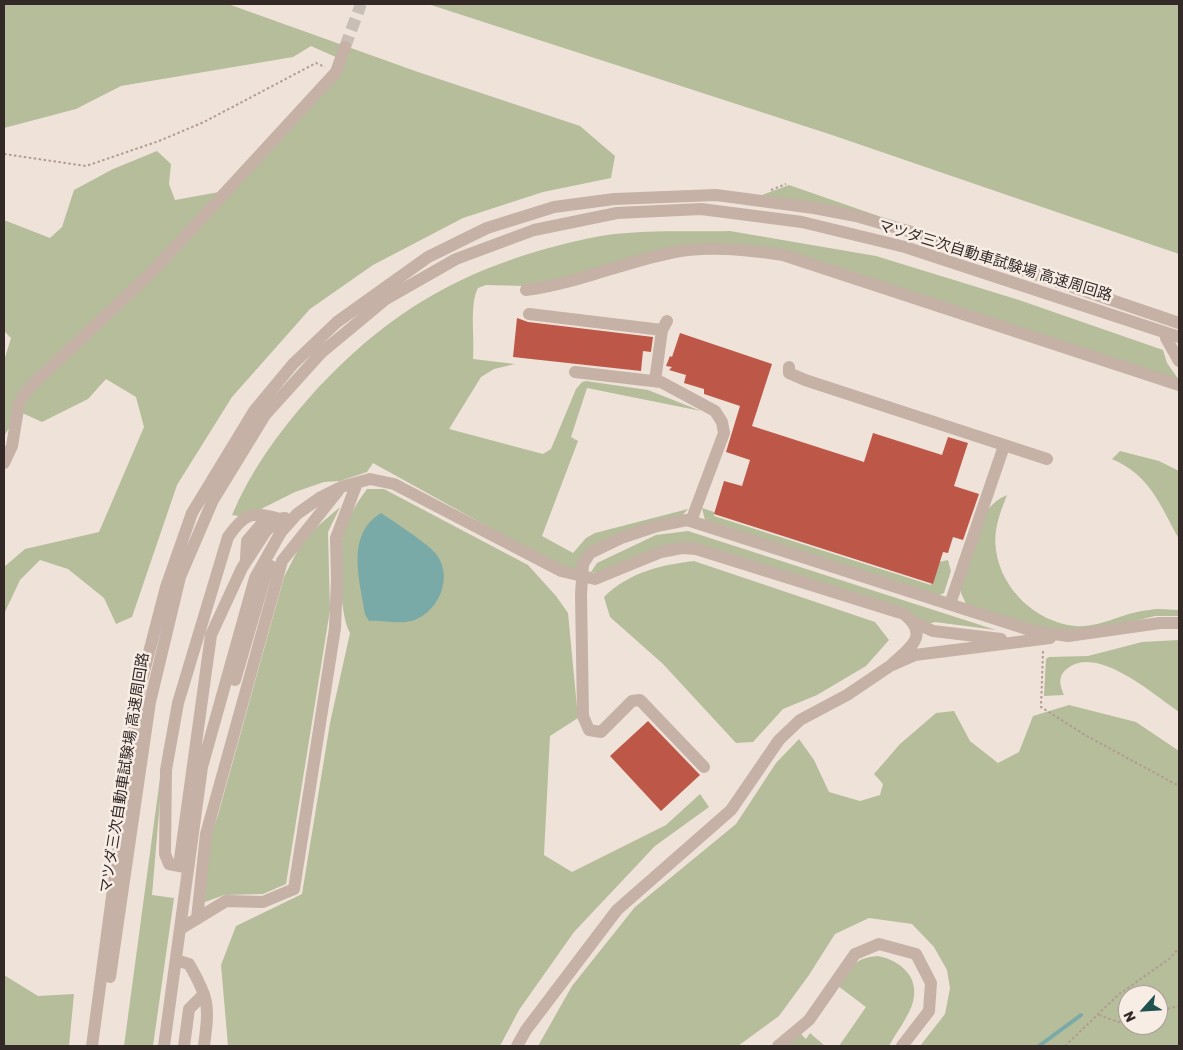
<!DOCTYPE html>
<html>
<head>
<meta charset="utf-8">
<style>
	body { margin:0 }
	#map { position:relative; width:1183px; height:1050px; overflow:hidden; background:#efe3d9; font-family:Rubik,sans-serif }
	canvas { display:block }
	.frame { position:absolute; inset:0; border:5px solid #332927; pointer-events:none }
	.north { position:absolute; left:1118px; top:985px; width:50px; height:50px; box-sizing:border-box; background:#f7ede5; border:1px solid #a99f99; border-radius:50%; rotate:244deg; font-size:14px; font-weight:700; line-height:20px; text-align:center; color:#332927 }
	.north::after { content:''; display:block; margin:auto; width:18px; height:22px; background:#1f514f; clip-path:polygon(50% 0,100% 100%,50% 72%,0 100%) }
</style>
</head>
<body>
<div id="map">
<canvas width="1183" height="1050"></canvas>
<div class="frame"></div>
<div class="north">N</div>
</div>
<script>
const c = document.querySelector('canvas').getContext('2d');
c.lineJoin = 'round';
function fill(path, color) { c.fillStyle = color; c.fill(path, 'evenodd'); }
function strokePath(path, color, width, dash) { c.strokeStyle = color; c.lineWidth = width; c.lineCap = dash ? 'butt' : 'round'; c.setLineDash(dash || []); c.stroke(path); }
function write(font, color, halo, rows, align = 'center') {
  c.font = font + ' Rubik,"Noto Sans JP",sans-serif'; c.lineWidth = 5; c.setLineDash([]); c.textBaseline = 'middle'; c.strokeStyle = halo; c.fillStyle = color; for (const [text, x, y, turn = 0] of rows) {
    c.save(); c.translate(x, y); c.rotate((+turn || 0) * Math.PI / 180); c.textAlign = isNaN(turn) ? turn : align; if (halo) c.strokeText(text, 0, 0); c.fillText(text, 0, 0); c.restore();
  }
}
fill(new Path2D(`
	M4 4H228L418 72 580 126 615 156 611 178 543 192 463 218 373 265 310 309 232 397 177 485 132 617 116 624 104 598 68 569 40 560 20 580 4 614V567L25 549 99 532 144 427 136 397 106 379 88 399 42 422 20 412 4 436V361L11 338 4 331V220L50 238 62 227 74 190 113 169 157 151 171 164 169 184 175 200 219 192 337 79 338 58 311 46 293 57 121 86 76 109 4 128Z
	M428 4H1179V254L832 135Z
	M789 185 910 227 759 196Z
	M730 231 876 256 1019 300 1163 350 1167 363 1179 380 738 245 526 286 486 285 478 288C469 305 475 338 473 359L515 364 494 369 481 377 449 429 543 454 551 449 576 389 582 382 586 381 648 390 701 411 587 388 571 437 578 441 542 536 573 553 586 538 595 533 688 509 681 517 597 543 577 569 559 566 373 463 367 472 340 481 324 482 295 492 245 517 232 515C250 472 278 433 309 398 391 307 470 264 590 238 631 229 687 232 730 231Z
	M1120 451 1159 461 1179 471V539C1160 505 1150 475 1112 459Z
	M367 489H384L528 565 556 596 568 613 578 718 550 736 544 855 572 872 666 825 700 794 709 807 655 846 574 932 519 1010 500 1046H228L221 965 236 926 302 894 330 723 350 633C339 613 339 557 343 533 347 518 358 501 367 489Z
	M1007 495C1000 513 993 530 996 550 1001 589 1036 622 1075 626 1101 628 1124 612 1149 610 1159 608 1169 610 1179 610V616H1155L1106 628 1074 631 1033 627 967 606 961 593V583C971 552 975 508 1007 495Z
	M340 507 328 532 330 610 286 884 263 894 224 895 205 902 206 849 218 815 284 577 304 538Z
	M702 508 714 512V516L931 585 939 562 948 560 951 571 944 593 937 596 705 520Z
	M688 531 996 630 935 622 925 625 696 545 600 573 591 572 597 563 656 535Z
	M694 561 875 622 889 640 866 666 817 695 783 709 753 742 736 743 663 664 610 617 604 597C629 572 661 565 694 561Z
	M1179 640V712C1154 695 1098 645 1068 668 1057 676 1060 685 1064 695L1044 696 1046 659 1049 657 1088 656 1142 642Z
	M1069 705 1136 722 1179 751V1046H920L945 1014 950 988 947 970 934 947 912 924 869 918 835 934 809 975 779 1016 738 1046H538L572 986 635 907 736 824 776 763 799 739 814 760 829 792 860 801 880 795 883 784 874 774 900 744 936 713 954 711 970 741 998 763 1019 752 1033 716ZM1128 995H1158V1025H1128Z
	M165 741 152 895 174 898 153 1046H124Z
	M878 956C899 960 920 976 913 1002 909 1016 896 1033 889 1046H839L866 1007 838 986C851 967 854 958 878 956Z
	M4 975 38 996 74 994 69 1046H4Z
	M799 1032 806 1039 810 1033 825 1046H782Z`), '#b5bd9b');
fill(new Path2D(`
	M381 513C393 521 430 545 437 555 453 578 439 610 415 620 400 625 384 620 369 621L365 614C360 580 345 535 381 513Z`), '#7aaaa7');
strokePath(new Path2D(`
	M1039 1046 1081 1015`), '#7aaaa7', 4);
fill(new Path2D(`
	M517 318 528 322 653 337 651 352 643 351 641 371 513 357Z
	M680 333 772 364 752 426 864 462 873 433 942 455 948 437 968 443 954 486 979 494 963 540 953 537 948 553 943 552 933 584 714 514 724 481 742 486 750 460 726 452 740 406 704 394V389L684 383 686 375 669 370 672 367 666 366 670 356 672 357Z
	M648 721 700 775 661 811 610 756Z`), '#bd5849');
strokePath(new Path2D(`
	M345 47 361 4`), '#c9beb5', 12, [12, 6]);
strokePath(new Path2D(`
	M4 154 86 166 159 141 204 122 316 63 325 67
	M771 190 786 184
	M1043 651 1041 707 1085 735 1179 786
	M1158 1011 1179 1006
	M1099 1015 1118 1022 1128 1021
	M1065 1046 1118 995 1169 959 1179 948`), '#b29b91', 2, [2.5, 2.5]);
strokePath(new Path2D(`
	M526 290C575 284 621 263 670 253 707 245 747 250 783 255L1179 385
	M529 314 662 330
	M1166 338 1179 361
	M789 367V373L805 380 1047 459
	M575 372 661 382 715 411 722 422 724 433 691 521
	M655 381 662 330 667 321
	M4 463 12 446 19 403 29 388 152 272 336 72 345 47
	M246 559 247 541 265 520H272
	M950 604 1004 446
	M913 622 933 631 1001 639
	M235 680 265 577 271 566
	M704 767 640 700 632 701 601 732 589 730 583 716 581 594 583 564 590 553 621 538 657 526 687 520 1033 631 1068 636 1160 623H1179
	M179 866 169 864 165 854 166 770 178 703 228 537C244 514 252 510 279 519
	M185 867 179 866 211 635 242 568 266 531 279 519 285 518
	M197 919 206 834 282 561 338 491
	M180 929 226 901 263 902 294 889 335 628 337 580 336 538 357 483
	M176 960 189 964C210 1000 209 1007 204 1046
	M110 977 150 702 180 577 213 500 265 415 321 353 386 299 456 259 534 230 617 213 701 209 802 222 905 247 1179 337
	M92 1046 140 687 166 587 192 513 254 411 293 364 337 322 428 257 487 228 554 207 614 199 716 195 814 208 856 216 908 231 1179 323
	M164 1046 202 767 255 578 281 532 297 514 321 497 341 487 370 479 394 484 561 571 595 579 661 552 682 548 696 549 904 614C931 636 909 648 890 666
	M184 1046 189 1009 204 994
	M517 1046 526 1030 617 910 731 810 779 740 800 720 847 695 890 666 915 655 1050 638
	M778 1046 809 1020 855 954 879 944 916 954 931 983 929 1011 902 1046`), '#c6b1a6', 12);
write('15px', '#332927', '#f7ede5', [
	["マツダ三次自動車試験場 高速周回路",995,261,17],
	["マツダ三次自動車試験場 高速周回路",125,773,-81]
]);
</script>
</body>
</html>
